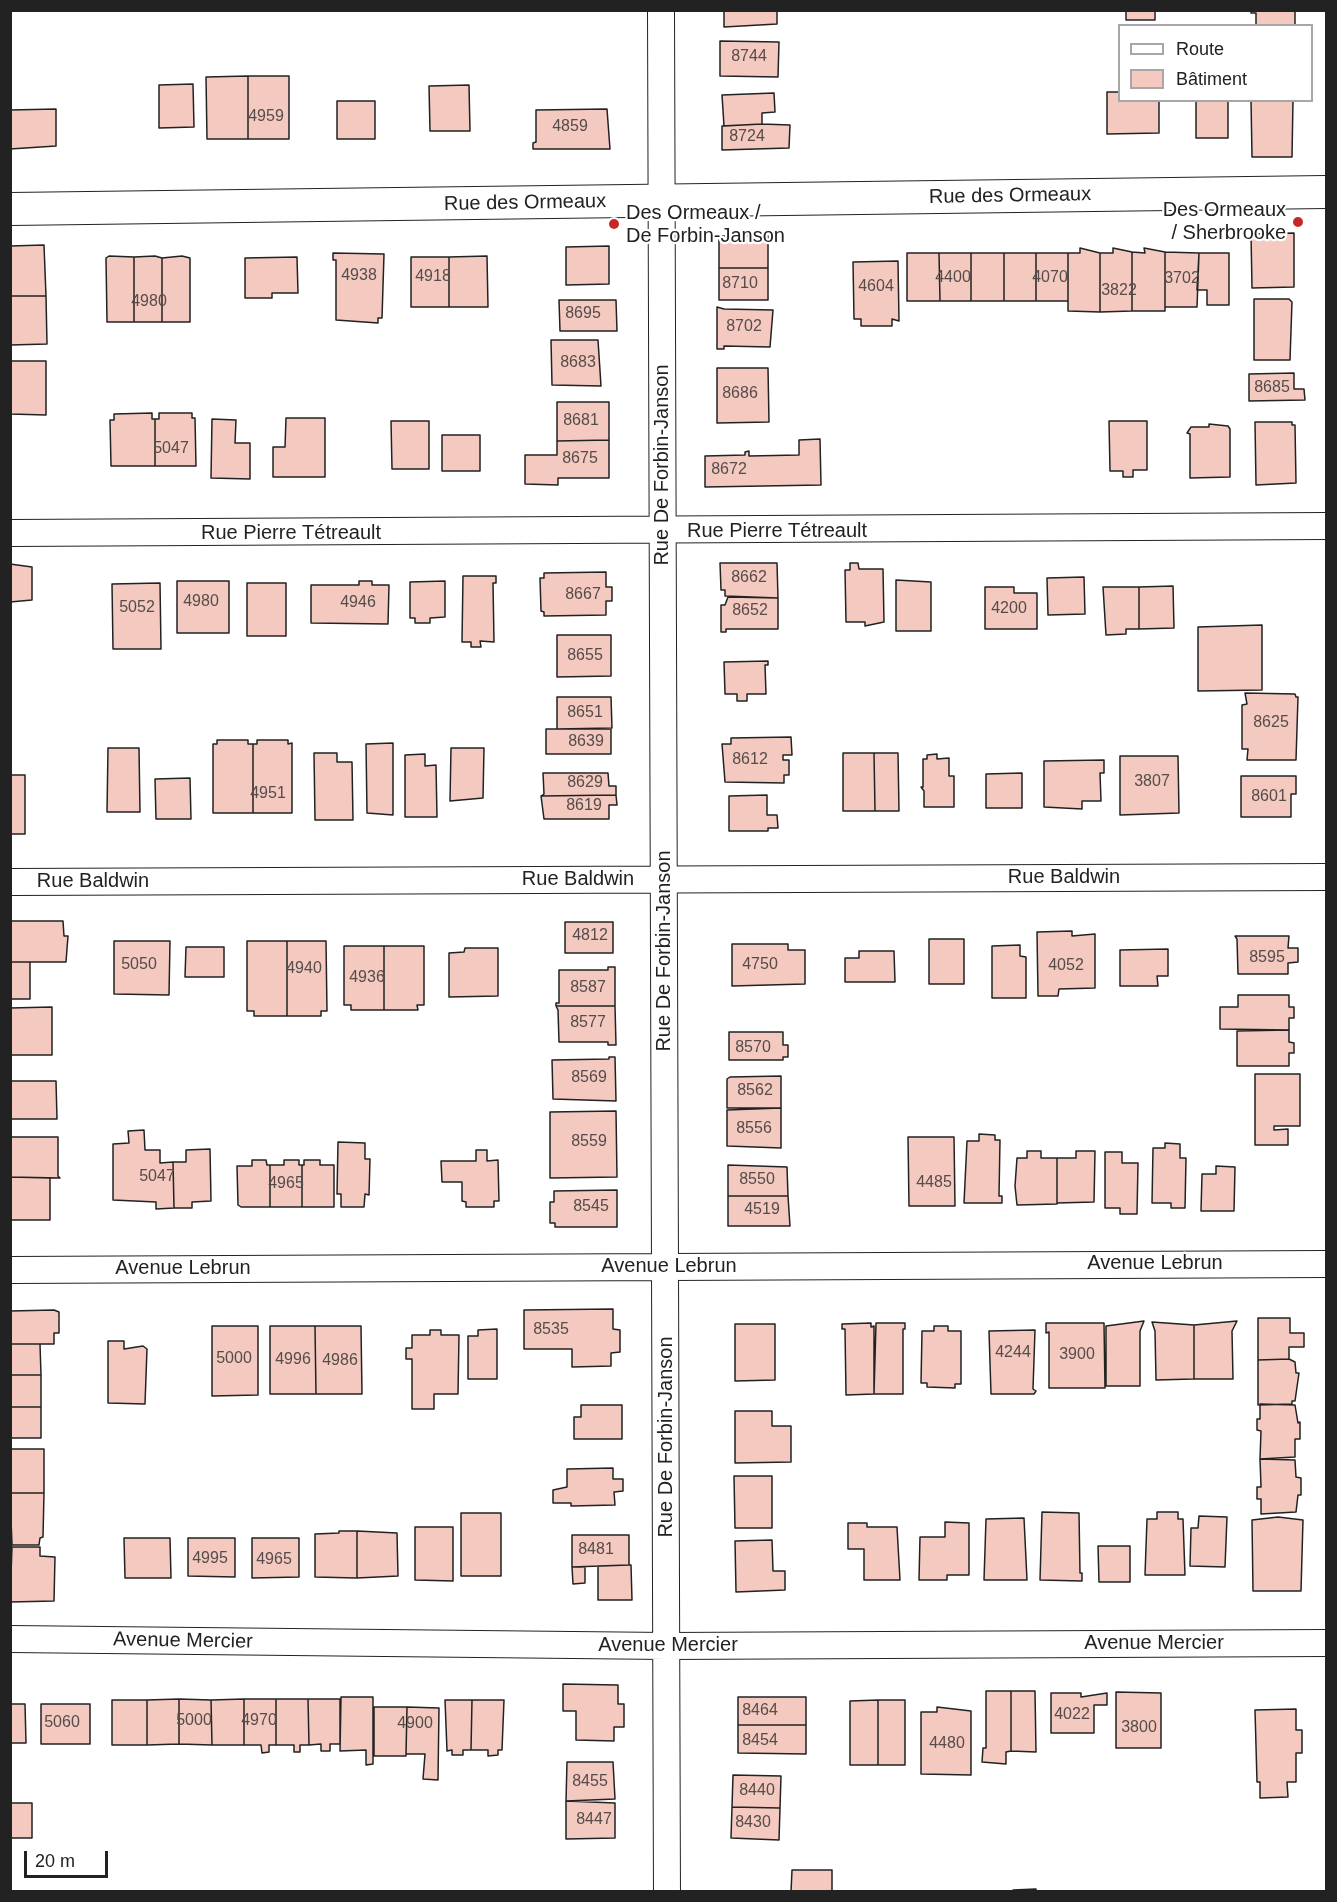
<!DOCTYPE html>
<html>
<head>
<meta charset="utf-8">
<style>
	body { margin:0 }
	#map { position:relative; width:1337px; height:1902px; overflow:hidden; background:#fff; font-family:Arial,sans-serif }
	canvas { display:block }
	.frame { position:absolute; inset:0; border:12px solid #222; pointer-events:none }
	.legend { position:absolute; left:1118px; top:24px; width:195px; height:78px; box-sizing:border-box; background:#fff; border:2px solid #a7a7a7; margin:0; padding:8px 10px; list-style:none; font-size:18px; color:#222 }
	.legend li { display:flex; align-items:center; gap:12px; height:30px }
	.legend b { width:30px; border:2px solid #a7a7a7 }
	.scale { position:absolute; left:24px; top:1851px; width:84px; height:27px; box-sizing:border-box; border:3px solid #222; border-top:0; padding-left:8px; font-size:18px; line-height:21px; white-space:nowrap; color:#222; -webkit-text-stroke:4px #fff; paint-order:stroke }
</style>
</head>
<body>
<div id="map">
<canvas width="1337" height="1902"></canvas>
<div class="frame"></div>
<ul class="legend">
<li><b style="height:8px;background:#fff"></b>Route</li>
<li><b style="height:16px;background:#f3c9c0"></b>Bâtiment</li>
</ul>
<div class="scale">20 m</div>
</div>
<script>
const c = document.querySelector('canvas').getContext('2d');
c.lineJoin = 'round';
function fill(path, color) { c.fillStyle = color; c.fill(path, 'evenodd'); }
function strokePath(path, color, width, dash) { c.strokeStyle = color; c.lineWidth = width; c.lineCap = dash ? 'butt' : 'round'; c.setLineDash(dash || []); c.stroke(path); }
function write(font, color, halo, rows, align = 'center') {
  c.font = font + ' Arial,sans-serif'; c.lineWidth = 4.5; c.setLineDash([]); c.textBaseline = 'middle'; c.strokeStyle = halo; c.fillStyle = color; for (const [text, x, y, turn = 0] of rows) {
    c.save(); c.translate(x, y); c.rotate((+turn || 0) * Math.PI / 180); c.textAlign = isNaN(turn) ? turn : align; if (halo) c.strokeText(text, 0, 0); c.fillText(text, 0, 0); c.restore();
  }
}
const building = new Path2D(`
	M724 10H777V24L724 27Z
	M1126 10H1155V20H1126Z
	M1251 10H1295V26H1256V13H1251Z
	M720 41 779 42 778 77 720 76Z
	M248 76H289V139H248Z
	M248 76V139H207L206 77Z
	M193 84 194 127 159 128V85Z
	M469 85 470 131H430L429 86Z
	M1107 92H1120V100H1159V133L1107 134Z
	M774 93 775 112 762 113V124L724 126 722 95Z
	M1196 100H1228V138H1196Z
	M1251 100H1293L1292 157H1252Z
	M337 101H375V139H337Z
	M56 109V146L10 149V110Z
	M607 109 610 149H533V143L536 142V110Z
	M762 124 790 125 789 148 722 150V126Z
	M1294 233V287L1252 288 1251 234Z
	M719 236H768V268H719Z
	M44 245 46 296H10V246Z
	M609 246V284L566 285V247Z
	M1080 248 1100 253V312L1068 311V253H1080Z
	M1113 248 1132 252V311L1100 312V253H1113Z
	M1144 248 1165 252V311H1132V252L1145 253Z
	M1165 252 1199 253 1197 307H1165Z
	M333 253 384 254 382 318H378V323L336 320V260H333Z
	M907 253H939L940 301H907Z
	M939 253H971V301H940Z
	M971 253H1004V301H971Z
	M1004 253H1036V301H1004Z
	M1036 253H1068V301H1036Z
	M1199 253H1229V305H1207V290H1197Z
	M109 256 134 257V322H107L106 258Z
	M155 256 162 258V322H134V257Z
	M182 256 190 258V322H162V258Z
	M487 256 488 307H449V257Z
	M297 257 298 293H272V298H245V258Z
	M411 257H449V307H411Z
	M898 261 899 321 892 319V326H861V319H854L853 262Z
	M719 268H768V300H719Z
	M10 296H46L47 344 10 345Z
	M1254 299H1289L1292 302 1290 360H1254Z
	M559 300H616L617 331H560Z
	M717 307 724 309 773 310 770 347 724 346V349H717Z
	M551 340H598L601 386 552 385Z
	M10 361H46V415L10 414Z
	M717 368H768L769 422 717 423Z
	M1294 373V389H1304L1305 400 1249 401V374Z
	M557 402H609V440L557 441Z
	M152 413V419H155V466H111L110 420H114V414Z
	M159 413H192V418H195L196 466H155V419H159Z
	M286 418H325V477H273V447H285Z
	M212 419 236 420 235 443H250V479L211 478Z
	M391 421H429V469H392Z
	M1109 421H1147V470H1133V477H1123V471H1110Z
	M1255 422H1292V425H1295L1296 483 1256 485Z
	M1209 424 1228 426 1230 429V477L1190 478V434L1187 433 1191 427H1209Z
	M442 435H480V471H442Z
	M820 439 821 485 705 487V456L745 455V452L749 451V456L799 455V440Z
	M609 440V478H558V485L525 484V455H557V441Z
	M720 563H777L778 598 725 596V590H721Z
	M850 563H858L859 569H883L884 622 865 626V622H846L845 570H850Z
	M10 564 32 567V600L10 602Z
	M606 572V587H612V601H606V615L544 616V612L541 611 540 578H544V573Z
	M463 576H496V583H493L494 642 480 641 481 647H471V642H462Z
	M1084 577 1085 614 1048 615 1047 578Z
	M896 580 931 582V631H896Z
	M177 581H229V633H177Z
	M359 581H372V585H389L388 624 311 623V585H359Z
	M445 581V617L430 618V623H415V618H410V582Z
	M160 583 161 649H113L112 584Z
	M247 583H286V636H247Z
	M1173 586 1174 628 1139 629V587Z
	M985 587H1014V593H1037V629H985Z
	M1103 587H1139V629H1126V634L1106 635Z
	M728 597 778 598V629H726V632H721V605H725Z
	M1262 625V690L1198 691V627Z
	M557 635H611V676L557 677Z
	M768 661V665H765L766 694H747V701H737V694H725L724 662Z
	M1245 693 1295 694 1296 697H1298L1296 760H1247L1248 749H1242V705L1247 704Z
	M557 697H611L612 728 557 729Z
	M546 729H611V754H546Z
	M791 737 792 755H783V760H789V775H784V783L725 782 722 744H731V738Z
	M217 740H248V744H253V813H213V744H217Z
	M257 740H288V744L292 743V813H253V744H257Z
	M393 743V815L367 813 366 744Z
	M108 748H139L140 812H107Z
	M451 748H484L483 798 450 801Z
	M314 753H337V762H352L353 820H315Z
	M843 753H874L875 811H843Z
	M874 753H898L899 811H875Z
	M425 754V766L436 765 437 817H405V755Z
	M937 754V759L949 758V776H954V807H924V791L921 787H923V759H927V755Z
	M1120 756H1178L1179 813 1120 815Z
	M1104 760V773H1100L1101 801H1082V809L1044 807V761Z
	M543 773H608L609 786H616V795L541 796 544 794Z
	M1022 773V808H986V774Z
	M10 775H25V834H10Z
	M1241 776H1296V794H1291V817H1241Z
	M190 778 191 819H156L155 779Z
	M616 795 617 805H609V819H544L541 796Z
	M767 795V815H777L778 828H768V831H729V796Z
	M10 921H63L64 936H68L66 962H10Z
	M565 922H613V953H565Z
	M1072 931V936L1095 934V988L1059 989 1058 996H1038L1037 932Z
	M1235 936H1289L1288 948H1298V962L1288 963V974H1238L1237 939Z
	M929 939H964V984H929Z
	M114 941H170L169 995 114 994Z
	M247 941H287V1016H254V1011H247Z
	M287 941H326L327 1011H321V1016H287Z
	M732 944H788V950H805V984L732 986Z
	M1020 945V956L1026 957V998H992V946Z
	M344 946H384V1010H351V1005H344Z
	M384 946H424V1005H417L418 1010H384Z
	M186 947H224V977H185Z
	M465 948H498V996L449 997V953L464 952Z
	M1168 949V976H1157L1158 986H1120V950Z
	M859 951H894L895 982H845V958H859Z
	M10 962H30V999H10Z
	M608 967H615V1006H556V1003H559V970H608Z
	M1238 995H1289V1007H1294V1018H1289V1030L1220 1029V1007H1238Z
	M556 1006H615L616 1045H608V1042H559L558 1010Z
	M52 1007V1055H10V1008Z
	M1289 1030V1042L1294 1043V1053H1289V1066H1237V1031Z
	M729 1032H783V1045H788V1057H783V1060H729Z
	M609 1057H615L616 1101 553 1099 552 1060 609 1059Z
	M1255 1074H1300V1126H1274V1130L1288 1129V1145H1255Z
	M781 1076V1108H727V1079L730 1077Z
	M10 1081H56L57 1119H10Z
	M781 1108V1148L727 1146V1110Z
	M616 1111 617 1177 550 1178V1112Z
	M144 1130 145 1150H160V1163L173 1162 174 1208 156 1209V1202L113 1200V1144L129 1143 128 1131Z
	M979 1134 995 1135V1140H1000L999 1196H1002V1203H964L967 1141H979Z
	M10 1137H58V1176L60 1178 10 1177Z
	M908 1137H954L955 1206H909Z
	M338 1142 365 1143V1159H370L369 1195 365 1194 364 1207H341V1194H337Z
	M1165 1143 1180 1144V1158H1186L1185 1208H1171V1203H1152L1153 1148H1165Z
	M210 1149 211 1201 192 1202V1208H174L173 1162H186V1150Z
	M476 1150H487V1161L498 1160 499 1201H494V1207H466V1202L462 1201V1182H442L441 1161H476Z
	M1027 1151H1041V1158H1057V1204L1017 1205 1015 1186 1017 1158H1027Z
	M1076 1151H1095L1094 1202 1057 1203V1158H1076Z
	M1105 1152H1122V1163H1138L1137 1214H1120V1208H1105Z
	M252 1160H266L267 1165H270V1207H241L238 1205 237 1166H252Z
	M284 1160H299V1165H302V1207H270V1165H284Z
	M304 1160H320V1165H334V1207H302V1165H304Z
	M728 1165 787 1167 788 1196H728Z
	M1216 1166 1235 1167 1234 1211H1201L1202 1174H1216Z
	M10 1177 50 1178V1220H10Z
	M617 1190V1227H555V1223H550V1202H554V1191Z
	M728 1196H788L790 1226H728Z
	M613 1309V1329L620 1330V1352L611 1353V1366L572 1367V1349H524V1310Z
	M54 1310 59 1312V1333H54V1344H10V1311Z
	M1258 1318H1290V1333H1304V1347H1289V1359L1258 1360Z
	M1144 1321 1140 1331V1386H1106V1326Z
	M1237 1321 1232 1331 1233 1379H1194V1325Z
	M1152 1322 1194 1325V1379L1156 1380 1155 1331Z
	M871 1323V1327L874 1326V1394L846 1395 845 1329H842V1324Z
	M876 1323H905V1329H903V1394H874Z
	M1046 1323H1104L1105 1388H1049V1332L1046 1333Z
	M735 1324H775V1380L735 1381Z
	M212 1326H258V1395L212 1396Z
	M270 1326H315L316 1394H270Z
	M315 1326H361L362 1394H316Z
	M934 1326H948V1331H961V1384H955V1388L927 1387V1383H921L922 1331H934Z
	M497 1329V1379H468V1336H478V1330Z
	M430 1330H441V1335H459L458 1394H434V1409H412V1359H406V1348H412V1335H430Z
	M1035 1330 1033 1389 1036 1391 1034 1394H991L989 1331Z
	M108 1341H124V1349L143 1346 147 1349 145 1404 108 1403Z
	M10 1344H40L41 1375H10Z
	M1289 1359 1295 1362 1296 1373H1299L1295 1401H1292V1404L1258 1405V1360Z
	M10 1375H41V1407H10Z
	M1260 1404 1295 1405 1298 1423 1300 1422V1439H1295V1457L1260 1459 1261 1431 1257 1430V1419H1260Z
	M581 1405H622V1439H574V1417H581Z
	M10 1407H41V1438H10Z
	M735 1411H772V1426H791V1462L735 1463Z
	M10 1449H44V1493H10Z
	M1260 1459 1295 1460 1296 1477 1301 1478V1495H1298L1296 1512 1261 1514V1499H1257V1487H1261Z
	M613 1468V1479H623V1491L614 1492 615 1505 571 1506V1503H553V1490L567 1487V1469Z
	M734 1476H772V1528H735Z
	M10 1493H44L43 1537 40 1538 39 1545H12Z
	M1042 1512 1079 1513 1080 1573H1082V1581L1040 1580Z
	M1157 1512H1178V1519H1183L1185 1575H1145L1147 1519H1157Z
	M461 1513H501V1576H461Z
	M1199 1516 1227 1517 1225 1567 1190 1566 1191 1528H1198Z
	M1278 1517 1303 1520 1301 1591H1253L1252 1520Z
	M1024 1518 1027 1580H984L986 1519Z
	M945 1522 969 1523V1575H947V1580H919L920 1537H945Z
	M848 1523H867V1527H897L900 1580H864V1549H848Z
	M415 1527H453V1581L415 1580Z
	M339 1531H357V1578L315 1577V1534L339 1533Z
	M357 1531 397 1533 398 1576 357 1578Z
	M572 1535H629V1565L572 1567Z
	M124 1538H170L171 1578H125Z
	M188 1538H235V1577L188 1576Z
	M252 1538H299V1577L252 1578Z
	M772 1540 773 1571H785V1590L736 1592 735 1541Z
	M1098 1546H1130V1582H1099Z
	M12 1547H40V1556L55 1557 54 1601 10 1602Z
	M629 1565H631L632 1600H598V1566Z
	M572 1567H585V1583L573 1584Z
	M563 1684 618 1685V1704H624V1727H614V1741L576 1740V1711H563Z
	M986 1691H1011V1751L1006 1752V1764L982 1762 983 1748H986Z
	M1011 1691H1035L1036 1752 1011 1751Z
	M1116 1692 1161 1693V1748H1116Z
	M1051 1693H1081V1697L1107 1693V1705H1094V1733H1051Z
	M341 1697H373V1764L366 1765V1750L340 1751Z
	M738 1697H806V1725H738Z
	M179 1699V1744L147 1745V1700Z
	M179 1699 211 1700 212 1745 179 1744Z
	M244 1699H276V1745H269V1752L262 1753 261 1745H244Z
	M244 1699V1745H212L211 1700Z
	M276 1699H308L309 1745H300V1752H294V1745H276Z
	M308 1699H340V1744H330V1751H321V1744L309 1745Z
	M112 1700H147V1745H112Z
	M445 1700H472L471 1750H463V1755H452V1750L447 1751Z
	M472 1700H504L502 1750H498V1755L488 1756V1750H471Z
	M878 1700H905V1765H878Z
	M878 1700V1765H850V1701Z
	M10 1704H25L26 1743H10Z
	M41 1704H90V1744H41Z
	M374 1707H407L406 1756H374Z
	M407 1707 439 1708 438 1780 423 1779 425 1754H406Z
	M937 1707 971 1711V1775L921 1774V1712H937Z
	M1296 1709V1730H1302V1753H1296V1782H1287L1288 1797 1260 1798V1782H1257L1255 1710Z
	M738 1725H806V1754L738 1753Z
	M567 1762H613L615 1799 566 1801Z
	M733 1775 781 1776 780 1808 732 1807Z
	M566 1801 615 1803V1838L566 1839Z
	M10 1803H32V1838H10Z
	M732 1807 780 1808 779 1840 731 1838Z
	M792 1870H832V1892H791Z
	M1036 1889V1892H1013V1890Z`);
fill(building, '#f3c9c0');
strokePath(building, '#222', 1.5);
const minor = new Path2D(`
	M661 10 667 1892
	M10 533 1326 526
	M10 882 1326 877
	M10 1270 1326 1264
	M10 1639 666 1646 1326 1643`);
const tertiary = new Path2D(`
	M10 209 1326 192`);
strokePath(minor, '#222', 28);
strokePath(tertiary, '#222', 34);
strokePath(minor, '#fff', 26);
strokePath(tertiary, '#fff', 32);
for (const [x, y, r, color] of [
	[1298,222,6,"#c62828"],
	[614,224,6,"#c62828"]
]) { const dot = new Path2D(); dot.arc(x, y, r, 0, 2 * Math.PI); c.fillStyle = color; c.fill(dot); strokePath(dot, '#fff', 2); }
write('16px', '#564c4a', null, [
	["8744",749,57],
	["4959",266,117],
	["4859",570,127],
	["8724",747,137],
	["4938",359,276],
	["4918",433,277],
	["4400",953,278],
	["4070",1050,278],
	["3702",1182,279],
	["8710",740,284],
	["4604",876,287],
	["3822",1119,291],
	["4980",149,302],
	["8695",583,314],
	["8702",744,327],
	["8683",578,363],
	["8685",1272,388],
	["8686",740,394],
	["8681",581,421],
	["5047",171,449],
	["8675",580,459],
	["8672",729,470],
	["8662",749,578],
	["8667",583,595],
	["4980",201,602],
	["4946",358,603],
	["5052",137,608],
	["4200",1009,609],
	["8652",750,611],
	["8655",585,656],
	["8651",585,713],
	["8625",1271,723],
	["8639",586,742],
	["8612",750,760],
	["3807",1152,782],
	["8629",585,783],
	["4951",268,794],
	["8601",1269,797],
	["8619",584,806],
	["4812",590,936],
	["8595",1267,958],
	["5050",139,965],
	["4750",760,965],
	["4052",1066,966],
	["4940",304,969],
	["4936",367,978],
	["8587",588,988],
	["8577",588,1023],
	["8570",753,1048],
	["8569",589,1078],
	["8562",755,1091],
	["8556",754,1129],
	["8559",589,1142],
	["5047",157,1177],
	["8550",757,1180],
	["4485",934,1183],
	["4965",286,1184],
	["8545",591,1207],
	["4519",762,1210],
	["8535",551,1330],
	["4244",1013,1353],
	["3900",1077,1355],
	["5000",234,1359],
	["4996",293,1360],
	["4986",340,1361],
	["8481",596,1550],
	["4995",210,1559],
	["4965",274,1560],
	["8464",760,1711],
	["4022",1072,1715],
	["5000",194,1721],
	["4970",259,1721],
	["5060",62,1723],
	["4900",415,1724],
	["3800",1139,1728],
	["8454",760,1741],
	["4480",947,1744],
	["8455",590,1782],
	["8440",757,1791],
	["8447",594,1820],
	["8430",753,1823]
]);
write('20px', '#222', '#fff', [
	["Rue des Ormeaux",1010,196,-1],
	["Rue des Ormeaux",525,203,-1],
	["Rue De Forbin-Janson",662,465,-90],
	["Rue Pierre Tétreault",777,531],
	["Rue Pierre Tétreault",291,533],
	["Rue Baldwin",1064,877],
	["Rue Baldwin",578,879],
	["Rue Baldwin",93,881],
	["Rue De Forbin-Janson",664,951,-90],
	["Avenue Lebrun",1155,1263],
	["Avenue Lebrun",669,1266],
	["Avenue Lebrun",183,1268],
	["Rue De Forbin-Janson",666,1437,-90],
	["Avenue Mercier",183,1641,1],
	["Avenue Mercier",1154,1643],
	["Avenue Mercier",668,1645]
]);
write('20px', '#222', '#fff', [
	["Des Ormeaux",1286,210],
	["/ Sherbrooke",1286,233],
	["Des Ormeaux /",626,213,"left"],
	["De Forbin-Janson",626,236,"left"]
], 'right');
</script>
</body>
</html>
